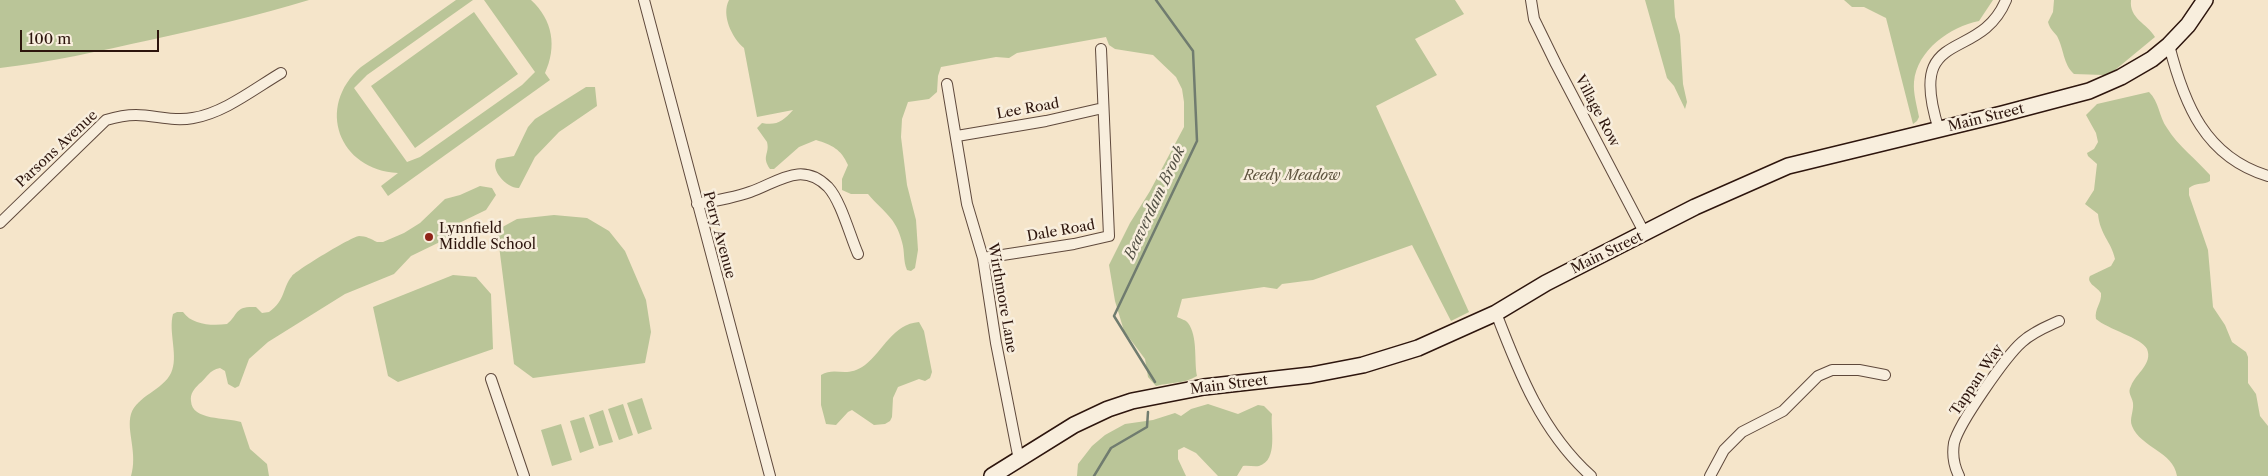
<!DOCTYPE html>
<html>
<head>
<meta charset="utf-8">
<style>
	body { margin:0 }
	#map { position:relative; width:2268px; height:476px; overflow:hidden; background:#f5e5ca; font-family:"Libre Caslon Text",serif }
	canvas { display:block }
	.scale { position:absolute; left:20px; top:30px; width:139px; height:22px; box-sizing:border-box; border:2px solid #2d150d; border-top:0; padding-left:6px; font-size:15px; line-height:18px; white-space:nowrap; color:#2d150d; -webkit-text-stroke:4px #f8eedd; paint-order:stroke }
</style>
</head>
<body>
<div id="map">
<canvas width="2268" height="476"></canvas>
<div class="scale">100 m</div>
</div>
<script>
const c = document.querySelector('canvas').getContext('2d');
c.lineJoin = 'round';
function fill(path, color) { c.fillStyle = color; c.fill(path, 'evenodd'); }
function strokePath(path, color, width, dash) { c.strokeStyle = color; c.lineWidth = width; c.lineCap = dash ? 'butt' : 'round'; c.setLineDash(dash || []); c.stroke(path); }
function write(font, color, halo, rows, align = 'center') {
  c.font = font + ' "Libre Caslon Text",serif'; c.lineWidth = 5; c.setLineDash([]); c.textBaseline = 'middle'; c.strokeStyle = halo; c.fillStyle = color; for (const [text, x, y, turn = 0] of rows) {
    c.save(); c.translate(x, y); c.rotate((+turn || 0) * Math.PI / 180); c.textAlign = isNaN(turn) ? turn : align; if (halo) c.strokeText(text, 0, 0); c.fillText(text, 0, 0); c.restore();
  }
}
fill(new Path2D(`
	M0 0H309C257 16 204 28 150 40 100 51 51 62 0 68Z
	M456 0H473L367 75 354 88 407 162 420 157 522 85 535 72 484 0H531C553 20 557 47 545 73L550 80 388 196 381 186 398 173C339 170 315 107 361 67Z
	M729 0H1455L1464 14 1415 39 1437 75 1376 106 1469 312 1451 321 1412 245 1313 280 1282 284 1277 289 1264 287 1182 299 1177 317C1181 319 1186 320 1188 323 1198 336 1194 361 1197 376 1184 384 1170 382 1156 386L1148 377 1145 359 1124 331 1115 301 1109 265 1130 223 1150 191 1184 127V102L1182 89 1176 77 1153 55 1115 49 1109 45 1106 37 1017 53 1009 58 996 57 941 67 938 76 937 92 929 99 908 102 902 119 901 137 907 185 916 220 918 250 915 268 911 271 907 270C903 261 905 252 902 242 896 217 883 212 868 194H851L842 190V179L848 165C841 149 832 145 816 140L799 147 774 169H770C761 156 770 154 767 142L757 128 762 123C777 126 783 121 793 110L757 117 744 48C732 38 721 15 729 0Z
	M1645 0H1674L1675 17 1680 35 1683 84 1687 102 1685 109 1674 86 1667 78Z
	M1844 0H1993L1979 21C1950 27 1917 50 1914 82 1913 93 1917 106 1919 117L1917 121 1913 124 1886 18 1864 7H1852Z
	M2054 0H2131C2129 19 2147 23 2155 37L2115 70 2104 75 2074 74C2063 64 2064 49 2057 36 2053 31 2050 29 2048 22L2053 12Z
	M474 12 518 74 415 148 371 86Z
	M586 87H595L597 106 559 132 535 157 519 188C508 189 489 170 497 159L514 156 528 127 535 119Z
	M2149 92C2159 101 2159 117 2167 128 2178 146 2196 159 2210 175V181C2204 185 2196 182 2189 188V195L2208 250 2213 307 2225 325 2232 342 2246 352 2248 357V383L2256 394 2260 416 2268 426V476H2177C2173 451 2141 448 2132 426 2129 419 2134 411 2133 403 2132 396 2127 393 2131 386 2136 373 2153 364 2147 349 2142 338 2107 329 2096 319 2094 309 2102 303 2101 293 2097 287 2086 283 2090 276L2111 266 2115 259C2111 241 2100 235 2098 214L2085 204 2094 190 2097 164 2088 156 2087 153 2094 149 2098 142 2096 133 2086 115 2097 104Z
	M480 186 492 188 496 195 486 210 455 225 444 240 411 256 394 274 345 294 268 342 249 359 239 386 235 388 228 384 225 371 220 368C209 370 207 378 199 384 194 389 190 394 191 401 192 421 226 417 241 422L250 449 267 464 269 476H131C138 453 126 431 131 414 137 396 163 390 171 373 179 357 168 332 173 314L177 312H183C192 325 212 326 227 324 239 314 234 306 256 307L262 313 269 312C286 300 282 288 292 276 297 270 351 237 359 236 366 236 371 239 377 242H383L404 233 420 223 445 199 460 195Z
	M554 215 587 218 609 231 625 251 646 300 651 332 645 363 533 378 514 364 497 230 517 219Z
	M453 275 476 277 491 294 493 349 398 382 388 376 373 307Z
	M919 322 924 331 932 372 930 378 925 381 919 379 898 387 893 398 892 417 890 421 885 424 874 425 852 410 848 412 836 425 826 424 821 405V375C836 366 846 379 865 365 883 351 893 324 919 322Z
	M642 398 652 429 638 434 627 403Z
	M623 404 633 435 619 440 608 409Z
	M1208 404 1238 414 1258 405 1264 406 1272 414C1270 428 1279 460 1259 466 1254 467 1248 465 1243 466L1237 476H1218L1196 453 1184 447 1178 450V459L1186 476H1077L1078 464 1092 446 1105 435 1125 424 1153 420 1175 413 1181 416 1191 409Z
	M603 410 613 442 599 446 589 415Z
	M584 417 594 448 580 453 570 421Z
	M561 424 572 460 552 466 541 430Z`), '#bac598');
strokePath(new Path2D(`
	M1155 382 1114 316 1197 141 1193 51 1156 0
	M1094 476 1111 448 1147 427 1148 412`), '#707c6f', 2.5);
const street = new Path2D(`
	M644 0 770 476
	M1531 0 1534 19 1556 64 1645 234
	M2169 45C2184 104 2205 157 2268 176
	M947 84 967 204 983 258 996 343 1019 460
	M1939 130C1905 24 1979 65 2006 0
	M957 136 1046 121 1103 108
	M697 204C715 201 733 198 750 192 777 183 801 160 828 187 841 201 850 236 858 254
	M0 223 106 120C116 117 125 115 136 115 155 115 173 122 193 118 224 113 254 89 281 73
	M983 258 1074 244 1109 236 1101 49
	M1496 313C1519 373 1542 432 1591 476
	M491 379 524 476
	M1710 476 1724 450 1742 432 1783 411 1818 376 1832 370H1859L1885 375
	M1959 476C1954 466 1952 455 1954 443 1959 423 2006 356 2022 342 2033 332 2046 327 2059 321`);
const secondary = new Path2D(`
	M992 476 1074 425 1108 409 1132 401 1204 387 1311 375 1363 365 1418 348 1496 313 1546 283 1695 207 1788 166 2002 114 2089 91 2121 77 2152 59 2169 45 2188 25 2205 0`);
strokePath(street, '#5f493c', 12);
strokePath(secondary, '#2d150d', 18);
strokePath(street, '#f8eedd', 10);
strokePath(secondary, '#f8eedd', 15);
for (const [x, y, r, color] of [
	[429,237,5,"#8f2418"]
]) { const dot = new Path2D(); dot.arc(x, y, r, 0, 2 * Math.PI); c.fillStyle = color; c.fill(dot); strokePath(dot, '#f8eedd', 2); }
write('14px', '#2d150d', '#f8eedd', [
	["Lee Road",1028,109,-10],
	["Village Row",1597,111,62],
	["Main Street",1986,118,-14],
	["Parsons Avenue",57,149,-43],
	["Dale Road",1061,231,-10],
	["Perry Avenue",719,235,75],
	["Main Street",1607,253,-26],
	["Wirthmore Lane",1002,298,80],
	["Tappan Way",1977,380,-56],
	["Main Street",1229,385,-7]
]);
write('italic 14px', '#5e533e', '#f8eedd', [
	["Reedy Meadow",1292,176]
]);
write('14px', '#2d150d', '#f8eedd', [
	["Lynnfield",439,229],
	["Middle School",439,245]
], 'left');
write('italic 15px', '#545146', '#f8eedd', [
	["Beaverdam Brook",1155,203,-65]
]);
</script>
</body>
</html>
